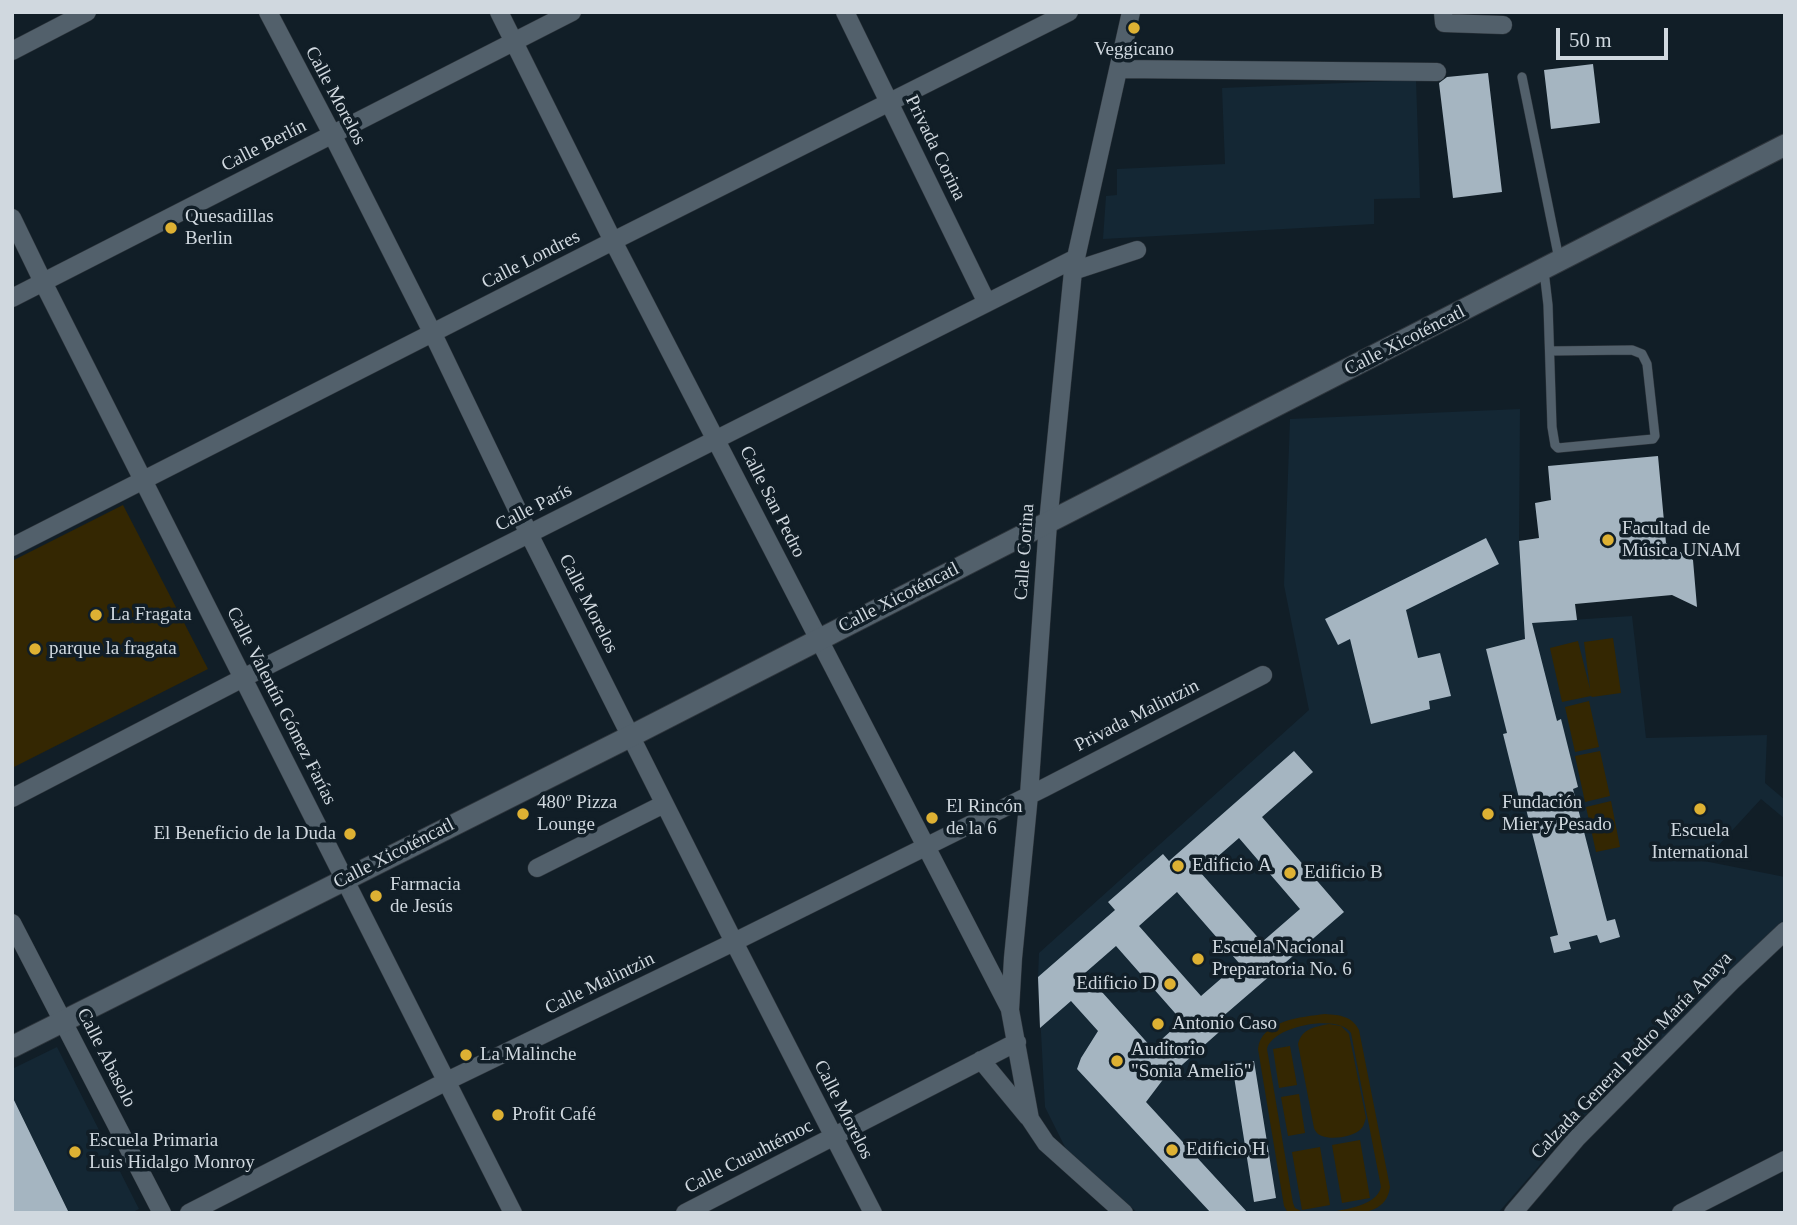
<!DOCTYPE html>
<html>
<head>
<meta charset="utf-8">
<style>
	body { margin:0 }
	#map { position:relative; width:1797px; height:1225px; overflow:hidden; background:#111e27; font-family:"Times New Roman",serif }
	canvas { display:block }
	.frame { position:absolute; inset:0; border:14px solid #d0d8df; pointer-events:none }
	.scale { position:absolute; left:1556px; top:28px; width:112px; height:32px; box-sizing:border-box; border:4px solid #d0d8df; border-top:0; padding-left:9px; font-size:21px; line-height:24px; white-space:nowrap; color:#d0d8df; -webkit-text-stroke:5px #111e27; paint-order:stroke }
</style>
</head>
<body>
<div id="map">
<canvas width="1797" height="1225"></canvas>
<div class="frame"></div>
<div class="scale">50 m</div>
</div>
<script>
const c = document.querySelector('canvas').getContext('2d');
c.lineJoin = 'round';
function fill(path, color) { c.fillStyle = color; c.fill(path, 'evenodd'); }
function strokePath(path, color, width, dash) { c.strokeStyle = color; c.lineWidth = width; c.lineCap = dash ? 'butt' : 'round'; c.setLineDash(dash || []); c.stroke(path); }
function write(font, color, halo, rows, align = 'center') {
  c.font = font + ' "Times New Roman",serif'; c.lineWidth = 7; c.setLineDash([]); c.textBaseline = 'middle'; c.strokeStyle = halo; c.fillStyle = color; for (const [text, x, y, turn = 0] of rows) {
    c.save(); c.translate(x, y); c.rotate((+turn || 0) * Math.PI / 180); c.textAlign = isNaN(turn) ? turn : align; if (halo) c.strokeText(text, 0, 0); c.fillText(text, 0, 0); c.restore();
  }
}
fill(new Path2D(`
	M1416 80 1420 198 1374 199V224L1103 239 1106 196 1117 195V169L1225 164 1222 88Z
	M1520 409 1519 541 1524 623 1632 616 1646 738 1767 735 1765 783 1785 800V819L1761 799 1704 861 1785 877V921L1572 1128 1498 1213H1138L1068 1153 1045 1107 1038 977 1039 953 1309 710 1284 585 1290 419Z
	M57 1047 139 1209 131 1213H69L12 1096V1069Z`), '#142734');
fill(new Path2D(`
	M123 505 208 669 12 768V561Z
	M1613 638 1621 693 1592 697 1591 696 1562 702 1550 648 1578 641 1590 689 1584 642Z
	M1589 701 1599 747 1575 752 1565 707Z
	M1600 751 1610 796 1585 802 1575 756Z
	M1611 801 1620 847 1596 852 1586 807Z
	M1325 1014C1340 1015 1352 1016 1359 1030L1390 1187C1386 1220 1345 1213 1321 1213 1338 1211 1377 1207 1381 1187L1351 1033C1339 1013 1271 1026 1267 1049L1293 1203 1295 1208 1305 1213H1288L1284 1206 1258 1049C1261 1020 1302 1017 1325 1014Z
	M1329 1024 1341 1026 1349 1034 1366 1118C1364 1123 1364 1126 1361 1129 1353 1137 1332 1140 1322 1136 1317 1134 1316 1132 1314 1128L1298 1044C1302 1028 1315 1027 1329 1024Z
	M1290 1046 1297 1085 1279 1088 1273 1049Z
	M1299 1094 1305 1133 1288 1136 1281 1097Z
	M1360 1140 1370 1198 1342 1203 1332 1145Z
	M1320 1147 1330 1205 1302 1210 1292 1152Z`), '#342702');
fill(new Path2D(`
	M1593 64 1600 123 1551 129 1544 70Z
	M1488 73 1502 192 1453 198 1439 83 1447 77Z
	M1658 456 1666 543 1693 560 1697 607 1672 595 1575 604 1577 620 1532 623 1557 721 1561 719 1578 787 1573 789 1607 921 1615 919 1620 937 1600 943 1597 935 1569 942 1571 949 1554 953 1550 937 1558 935 1524 801 1520 802 1503 734 1507 733 1486 649 1525 639 1519 541 1539 538 1535 503 1551 500 1548 466Z
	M1486 538 1499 564 1406 610 1418 658 1440 653 1451 696 1429 701 1430 709 1371 724 1350 639 1338 645 1325 619Z
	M1294 751 1313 772 1262 817 1344 912 1221 1018 1227 1025 1174 1072 1171 1069 1146 1102 1248 1213H1211L1077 1069 1081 1058 1098 1031 1071 1001 1040 1028 1038 977 1115 910 1108 902 1163 854 1169 861ZM1239 838 1300 909 1262 942 1200 872ZM1177 892 1239 963 1201 996 1139 926ZM1116 946 1182 1021 1152 1048 1085 973Z
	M1254 1061 1276 1198 1254 1202 1232 1064Z
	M12 1096 69 1213H12Z`), '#a5b5c1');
const lane = new Path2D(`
	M1522 77 1559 259
	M1544 271 1548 305 1552 427 1555 445 1558 448 1653 439 1655 436 1647 364 1642 354 1632 350 1550 351`);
const street = new Path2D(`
	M268 12 332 134 433 334 529 534 734 942 873 1213
	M499 12 613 241 1010 1009
	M845 12 987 303
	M1443 12 1444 23 1503 25
	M12 51 87 12
	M1118 69 1437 72
	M12 218 43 282 513 1213
	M1073 271 1137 250
	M12 298 572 12
	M12 547 613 241 1069 12
	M12 798 243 678 1076 258
	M537 868 664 804
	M12 923 162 1213
	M981 1060 1028 1117
	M189 1213 447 1081 734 942 1044 788 1263 675
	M685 1213 1017 1042
	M1124 1213 1046 1143 1030 1119 1010 1010 1013 958 1029 795 1048 523 1073 271 1131 12
	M1513 1213 1577 1138 1732 981 1785 931
	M1681 1213 1785 1160`);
const secondary = new Path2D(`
	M12 1047 631 736 1785 145`);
strokePath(lane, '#2f363d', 10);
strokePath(street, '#2f363d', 19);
strokePath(secondary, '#2f363d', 23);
strokePath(lane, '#52606b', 9);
strokePath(street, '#52606b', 18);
strokePath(secondary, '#52606b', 21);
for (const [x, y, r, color] of [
	[1134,28,7,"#deb133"],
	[171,228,7,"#deb133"],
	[1608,540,7,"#deb133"],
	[96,615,7,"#deb133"],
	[35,649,7,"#deb133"],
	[1700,809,7,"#deb133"],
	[523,814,7,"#deb133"],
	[1488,814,7,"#deb133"],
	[932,818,7,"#deb133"],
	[350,834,7,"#deb133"],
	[1178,866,7,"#deb133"],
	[1290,873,7,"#deb133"],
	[376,896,7,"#deb133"],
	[1198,959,7,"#deb133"],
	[1170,984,7,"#deb133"],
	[1158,1024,7,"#deb133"],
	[466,1055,7,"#deb133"],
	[1117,1061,7,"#deb133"],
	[498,1115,7,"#deb133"],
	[1172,1150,7,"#deb133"],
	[75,1152,7,"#deb133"]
]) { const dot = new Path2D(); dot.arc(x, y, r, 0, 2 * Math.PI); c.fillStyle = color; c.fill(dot); strokePath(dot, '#111e27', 2.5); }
write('19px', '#d0d8df', '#111e27', [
	["Veggicano",1134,50,"center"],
	["Quesadillas",185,217],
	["Berlin",185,239],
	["Facultad de",1622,529],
	["Música UNAM",1622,551],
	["La Fragata",110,615],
	["parque la fragata",49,649],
	["480º Pizza",537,803],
	["Lounge",537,825],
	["Fundación",1502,803],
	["Mier y Pesado",1502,825],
	["El Rincón",946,807],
	["de la 6",946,829],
	["Escuela",1700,831,"center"],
	["International",1700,853,"center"],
	["El Beneficio de la Duda",336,834,"right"],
	["Edificio A",1192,866],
	["Edificio B",1304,873],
	["Farmacia",390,885],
	["de Jesús",390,907],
	["Escuela Nacional",1212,948],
	["Preparatoria No. 6",1212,970],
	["Edificio D",1156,984,"right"],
	["Antonio Caso",1172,1024],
	["Auditorio",1131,1050],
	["\"Sonia Amelio\"",1131,1072],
	["La Malinche",480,1055],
	["Profit Café",512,1115],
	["Escuela Primaria",89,1141],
	["Luis Hidalgo Monroy",89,1163],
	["Edificio H",1186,1150]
], 'left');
write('19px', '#d0d8df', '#111e27', [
	["Calle Morelos",335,96,62],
	["Calle Berlín",264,146,-27],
	["Privada Corina",935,148,64],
	["Calle Londres",531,260,-27],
	["Calle Xicoténcatl",1405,341,-27],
	["Calle San Pedro",772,502,63],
	["Calle París",534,508,-27],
	["Calle Corina",1025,552,-86],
	["Calle Xicoténcatl",899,598,-27],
	["Calle Morelos",588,604,63],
	["Calle Valentín Gómez Farías",281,706,63],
	["Privada Malintzin",1137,716,-27],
	["Calle Xicoténcatl",394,854,-27],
	["Calle Malintzin",600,984,-26],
	["Calzada General Pedro María Anaya",1632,1056,-46],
	["Calle Abasolo",106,1058,63],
	["Calle Morelos",843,1110,63],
	["Calle Cuauhtémoc",749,1157,-27]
]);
</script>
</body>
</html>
